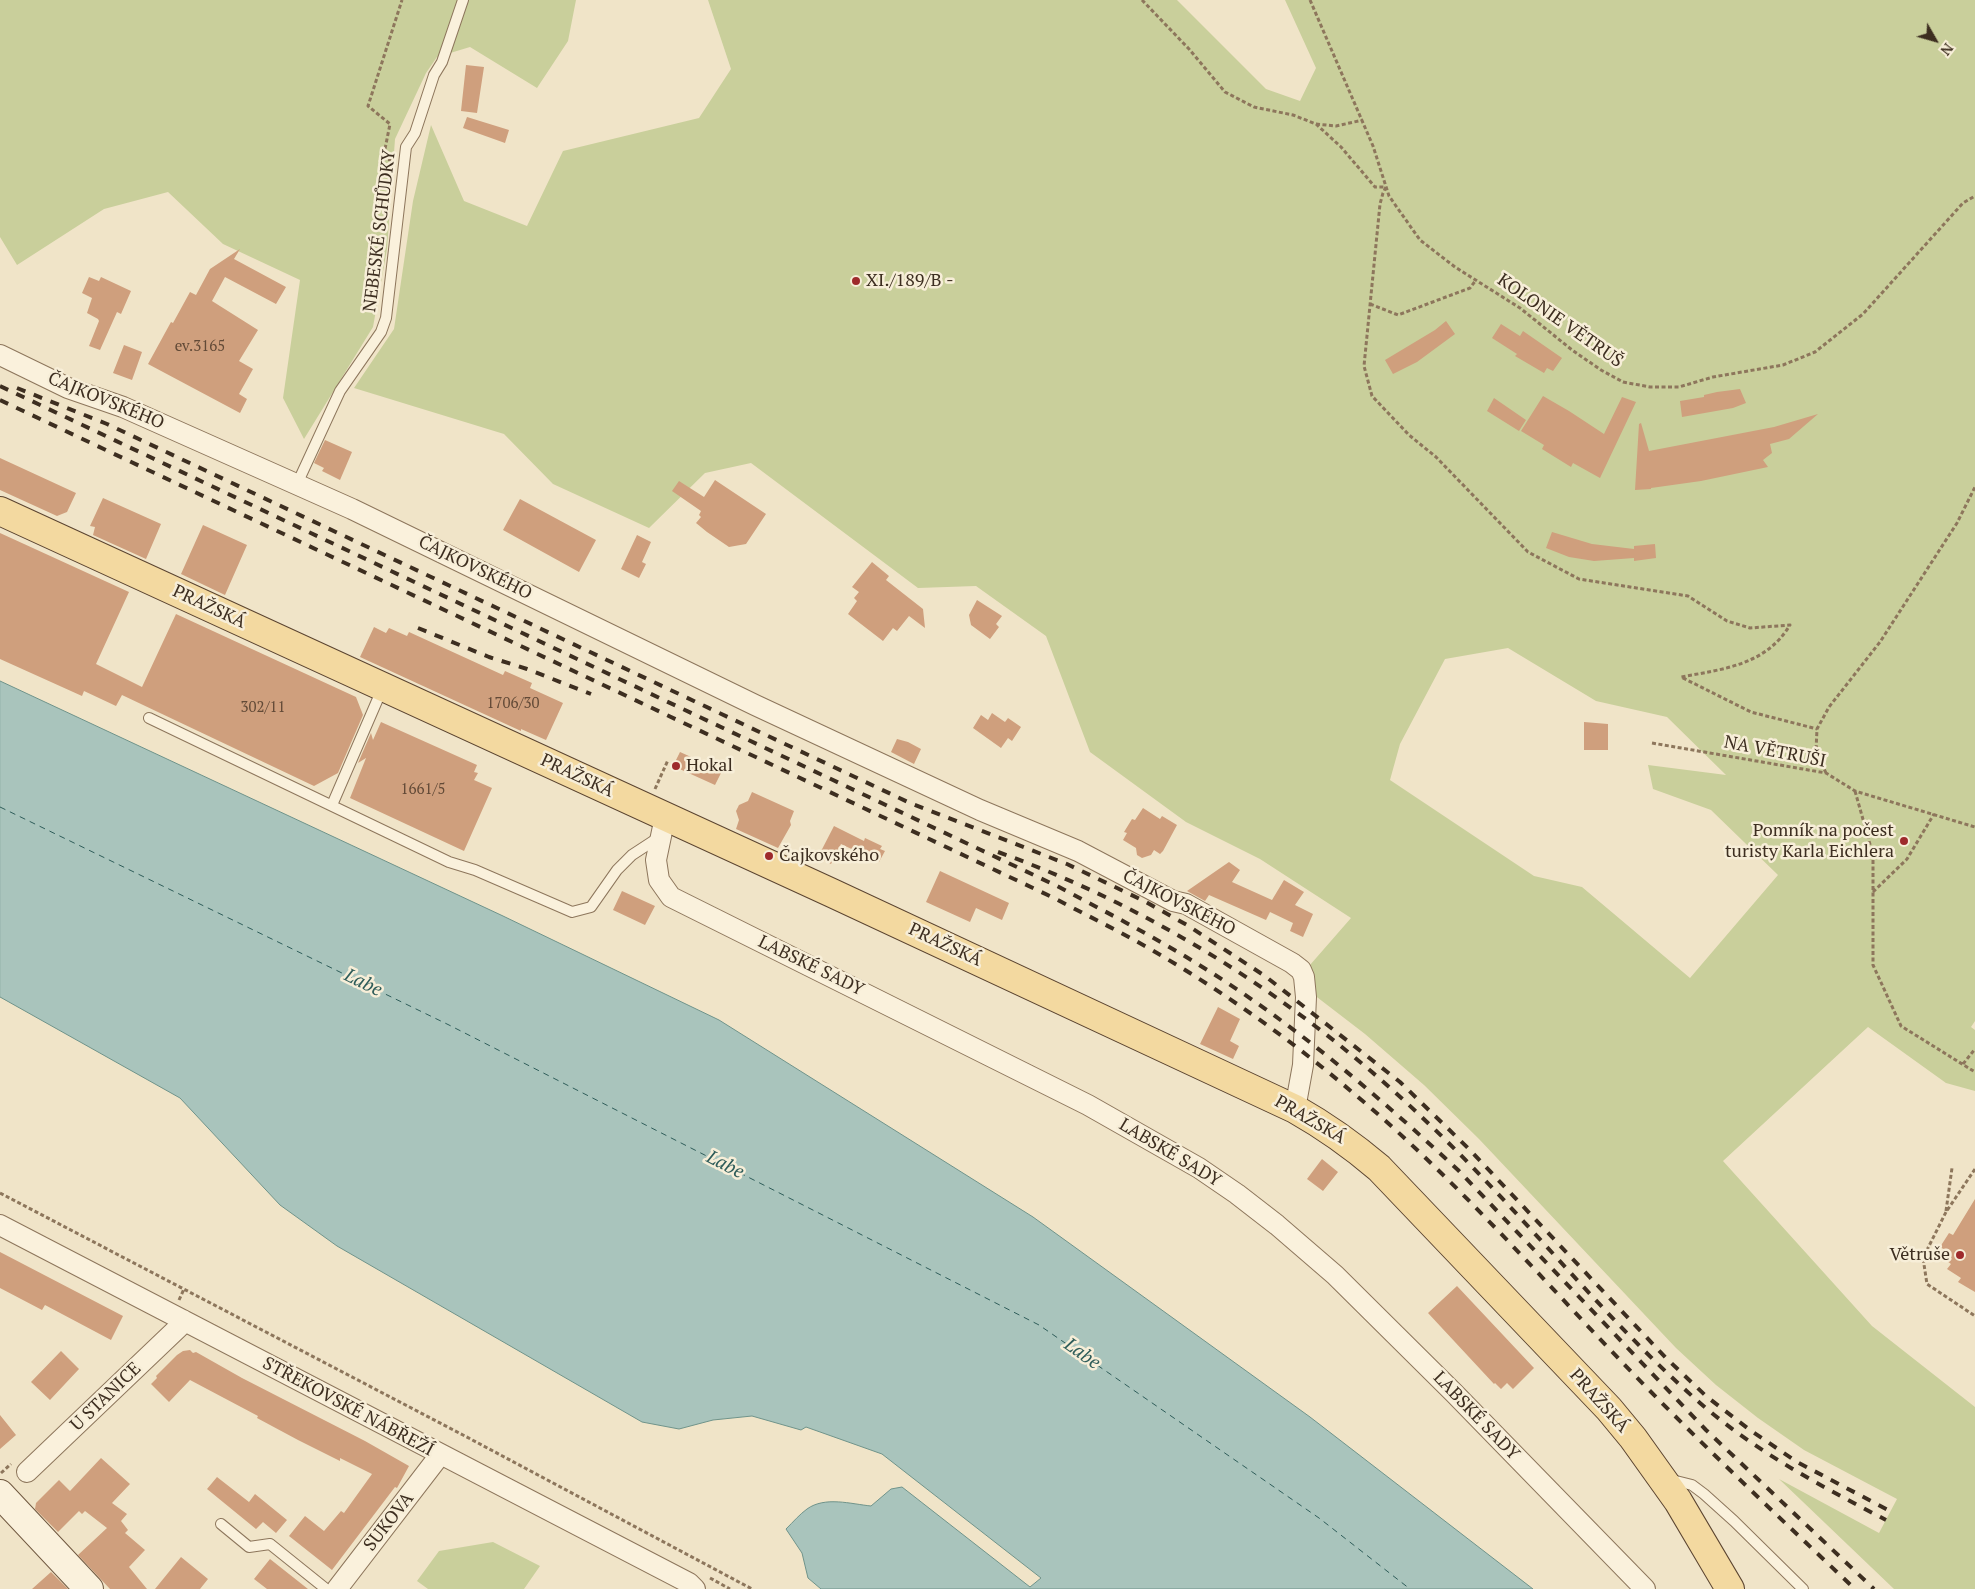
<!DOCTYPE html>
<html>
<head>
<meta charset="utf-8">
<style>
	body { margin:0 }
	#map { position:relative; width:1975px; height:1589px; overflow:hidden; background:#f0e4c8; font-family:"PT Serif",serif }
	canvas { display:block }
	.north { position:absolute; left:1910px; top:15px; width:50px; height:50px; -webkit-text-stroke:4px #f7eed8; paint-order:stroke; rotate:128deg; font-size:14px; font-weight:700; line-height:20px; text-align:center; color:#3d2e20 }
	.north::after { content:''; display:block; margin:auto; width:18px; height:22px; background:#3d2e20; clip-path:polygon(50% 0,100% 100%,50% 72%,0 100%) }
</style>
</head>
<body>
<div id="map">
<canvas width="1975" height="1589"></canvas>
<div class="north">N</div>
</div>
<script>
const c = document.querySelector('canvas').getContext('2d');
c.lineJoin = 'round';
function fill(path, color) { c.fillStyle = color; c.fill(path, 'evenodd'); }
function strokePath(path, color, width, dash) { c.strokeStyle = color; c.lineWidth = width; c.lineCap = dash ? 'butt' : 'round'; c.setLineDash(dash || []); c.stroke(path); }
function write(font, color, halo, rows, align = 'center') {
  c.font = font + ' "PT Serif",serif'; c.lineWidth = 5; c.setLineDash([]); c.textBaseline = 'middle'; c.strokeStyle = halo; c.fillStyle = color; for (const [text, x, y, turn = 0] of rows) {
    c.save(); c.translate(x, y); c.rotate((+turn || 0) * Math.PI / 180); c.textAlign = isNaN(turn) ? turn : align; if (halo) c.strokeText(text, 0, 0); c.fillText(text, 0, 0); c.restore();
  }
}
fill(new Path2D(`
	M0 0H576L568 41 537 88 470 47 437 57 426 73 395 139 387 249 373 327 304 439 283 398 300 280 223 244 168 192 104 209 17 265 0 237Z
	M708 0H1177L1266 89 1300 101 1316 68 1285 0H1975V1021L1971 1027 1975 1030V1091L1946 1083 1868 1027 1723 1161 1872 1326 1975 1407V1589H1894L1779 1479 1879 1533 1897 1499 1804 1450 1758 1418 1716 1385 1676 1348 1479 1139 1424 1085 1365 1034 1296 981 1351 918 1260 859 1186 822 1090 752 1046 636 976 586 918 588 751 463 705 473 649 528 553 484 504 434 354 388 394 329 413 201 431 125 464 201 527 226 563 151 699 118 731 69ZM1508 648 1596 701 1667 717 1726 775 1648 765 1653 789 1711 810 1778 875 1690 978 1582 887 1534 876 1390 780 1400 744 1445 659Z
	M493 1542 540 1566 524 1589H428L417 1581 439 1551Z`), '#c9cf9b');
const water = new Path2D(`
	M0 681 503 916 719 1020 1033 1217 1310 1417 1533 1589H821L808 1578 802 1553 786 1529C793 1522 800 1514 807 1509 825 1496 851 1504 871 1506L891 1489 902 1487 1030 1587 1041 1578 882 1454 806 1427 801 1430 752 1416 713 1420 679 1429 642 1422 337 1246 280 1205 180 1098 0 997Z`);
fill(water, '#a9c4bc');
strokePath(water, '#6f938a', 1);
strokePath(new Path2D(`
	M0 807 449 1025 1039 1325 1319 1518 1410 1589`), '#2f5d5a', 1, [6, 5]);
fill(new Path2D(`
	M466 65 484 67 477 113 461 111Z
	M467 117 509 130 505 143 463 128Z
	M240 249 234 259 286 287 276 304 225 277 212 301 258 330 239 361 253 369 239 394 247 399 240 413 148 364 171 322 173 323 190 292 196 295 210 269Z
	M89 277 99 281 101 277 131 291 121 314 117 312 100 350 89 346 99 321 98 319 87 313 92 298 82 293Z
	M1446 321 1455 334 1417 362 1393 374 1385 360 1435 330Z
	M1501 324 1520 336 1523 331 1562 358 1553 371 1547 368 1544 373 1515 356 1517 354 1492 338Z
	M124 345 142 352 132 380 113 373Z
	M1740 389 1746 403 1733 408 1682 417 1680 401 1704 397V395L1717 392Z
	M1543 396 1569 411 1604 434 1622 397 1636 402 1600 478 1573 463 1571 467 1542 449 1544 445 1521 431Z
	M1494 398 1526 420 1519 431 1487 411Z
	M1818 414 1789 439 1770 444 1772 453 1763 460 1768 467 1701 481 1651 488V489L1635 490 1639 424 1641 423 1649 451 1774 427Z
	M325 440 352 452 340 480 322 471 324 468 314 463Z
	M0 458 76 493 67 512 57 516 0 490Z
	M715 480 766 514 746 544 729 547 707 532 696 523 701 517 699 515 701 511 672 491 679 481 704 497Z
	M103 498 161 524 146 559 93 535 95 527 90 526Z
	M520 499 596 540 579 572 503 530Z
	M203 525 247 545 225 595 181 574Z
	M1552 532 1592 544 1634 549V546L1655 544 1656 558 1634 561V558L1594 561 1569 557 1546 548Z
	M0 533 129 592 96 664 142 687 176 614 356 697 363 715 338 773 314 786 122 695 116 706 84 691 82 696 0 659Z
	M637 535 651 542 642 562 646 564 639 578 621 569Z
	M872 562 889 576 886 580 923 609 925 628 909 616 897 631 893 628 883 641 848 614 857 601 854 598 859 592 852 587Z
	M977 600 1002 616 996 624 999 627 990 639 971 625 969 615Z
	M374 627 386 633 389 628 407 636 409 632 503 675 505 671 532 683 530 688 563 703 546 740 521 729V731L360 657Z
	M992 713 1005 722 1008 718 1021 727 1012 741 1008 738 1001 748 973 728 981 715 988 720Z
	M381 722 477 765 474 772 478 773 474 780 492 788 464 851 350 798 366 758 358 763 371 733 373 740Z
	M1584 722 1608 724V750H1584Z
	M897 739 908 742 921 749 914 764 891 752Z
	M680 752 722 771 715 785 673 766Z
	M752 792 794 811 790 821 791 825 778 848 736 829 739 820 736 811 739 805 748 801Z
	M1143 808 1160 819 1162 816 1177 825 1163 851 1160 854 1154 850 1151 855 1142 858 1137 855 1136 848 1123 840 1127 833 1124 832 1132 819 1135 820Z
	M834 826 864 841 865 838 882 846 880 849 885 851 879 862 841 844 831 864 818 857Z
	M1229 862 1240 870 1232 882 1272 900 1284 880 1304 892 1295 905 1313 914 1303 937 1290 931 1293 923 1270 912 1266 920 1209 895 1205 901 1187 891Z
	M940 871 1009 903 1002 920 976 908 970 922 926 902Z
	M622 891 655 906 645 925 613 910Z
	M1218 1007 1240 1019 1230 1041 1239 1046 1233 1059 1200 1044Z
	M1322 1159 1338 1172 1323 1191 1307 1179Z
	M1975 1199V1292L1958 1282 1961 1278 1947 1269 1951 1264 1943 1258 1947 1251 1940 1247 1949 1233 1953 1235Z
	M0 1252 123 1316 111 1340 45 1305 42 1310 0 1288Z
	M1457 1286 1534 1368 1513 1389 1507 1383 1501 1389 1495 1383 1494 1384 1428 1313Z
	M190 1350 193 1353 196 1352 242 1378 365 1441 409 1466 397 1488 395 1487 332 1570 289 1536 305 1516 324 1531 341 1511 344 1513 372 1474 340 1458V1461L298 1440 257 1418 258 1416 190 1380 169 1402 151 1384 157 1378 156 1376 177 1355 183 1351Z
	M61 1351 79 1369 50 1400 31 1382Z
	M0 1415 16 1435 0 1449Z
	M101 1458 130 1484 112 1503 127 1514 121 1521 128 1530 125 1533 145 1550 129 1567 147 1589H110L78 1555 107 1528 85 1511 82 1514 79 1511 58 1532 35 1509 36 1503 59 1480 70 1491Z
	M217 1477 249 1502 255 1494 287 1520 276 1533 263 1522 256 1529 207 1489Z
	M181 1557 208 1579 200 1589H155Z
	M270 1559 308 1589H267L254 1579Z
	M51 1572 68 1589H32Z`), '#cf9f7d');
const service = new Path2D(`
	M297 484 340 391 381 332 386 318 406 147 415 133 434 75 442 62 463 0
	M149 718 449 862 475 870 572 912 591 907 617 870 632 855 661 836
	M332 805 383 687
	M1668 1479 1692 1485 1704 1494 1734 1521 1803 1589
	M221 1524 249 1547 270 1544 326 1589`);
const minor = new Path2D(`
	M0 355 68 388 123 407 352 509 755 705 980 810 1078 851 1173 901 1186 904 1292 963 1301 970 1304 977 1306 997 1303 1065 1295 1109
	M665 817 656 860 659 880 671 897 1088 1105 1199 1168 1237 1194 1277 1225 1335 1275 1454 1393 1645 1589
	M0 1225 689 1583 695 1589
	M27 1472 179 1327 183 1320
	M337 1589 440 1455`);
const secondary = new Path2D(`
	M0 1494 89 1589`);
const primary = new Path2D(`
	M0 511 832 893 1295 1109C1325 1126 1352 1145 1379 1168L1609 1409 1633 1438 1678 1501 1730 1589`);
strokePath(service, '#8d765c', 12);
strokePath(minor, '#8d765c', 22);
strokePath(secondary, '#6f573f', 30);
strokePath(primary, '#5b4430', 30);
strokePath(new Path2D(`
	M1142 0 1189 49 1225 92 1254 107 1293 115 1316 124 1341 147 1375 187H1386
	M1310 0 1373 146 1389 196 1420 240 1455 267 1520 308 1572 350 1601 370 1623 382 1650 387H1679L1713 377 1783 365 1815 352 1863 314 1963 203 1975 196
	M1316 124 1336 126 1363 120
	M392 160 383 159 390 124 368 106 402 0
	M1386 187 1383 193 1380 204 1364 366 1372 396 1409 435 1436 457 1528 552 1579 579 1688 596 1727 621 1750 628 1790 625C1766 665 1724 669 1681 677L1751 712 1817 729
	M1370 304 1398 315 1470 288 1476 280
	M1652 743 1826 773 1855 791 1975 827
	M1826 773 1816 751 1817 729 1829 707 1880 642 1957 523 1975 487
	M655 789 668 760
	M1855 791 1873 855V965L1901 1026 1975 1072
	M1873 892 1907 859 1934 814
	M1963 1064 1975 1049
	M1975 1169 1946 1212 1923 1258 1927 1284 1975 1316
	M0 1193 463 1435 752 1589
	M1946 1211 1952 1168
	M179 1300 184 1289
	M1 1473 11 1464
	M710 1578 730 1589`), '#8d765c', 3, [4, 2.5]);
strokePath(service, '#faf1dc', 10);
strokePath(minor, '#faf1dc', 20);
strokePath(secondary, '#faf1dc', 28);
strokePath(primary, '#f3d9a0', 28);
strokePath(new Path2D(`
	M0 386 1057 886C1104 911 1151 935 1196 963 1291 1021 1376 1094 1458 1170L1706 1430 1874 1589
	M17 388 107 424 910 803 1067 864 1144 901 1187 925 1265 976 1400 1082 1469 1149 1666 1358 1706 1396 1750 1430 1797 1462 1890 1511
	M0 400 1052 897C1086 915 1119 931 1152 950 1222 991 1290 1039 1352 1092 1442 1167 1519 1253 1599 1338 1681 1425 1768 1507 1855 1589
	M418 628 489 657 527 669 591 694
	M998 852C1159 910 1306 1005 1429 1124 1523 1213 1603 1318 1700 1403 1756 1452 1821 1486 1886 1520`), '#3d2e20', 4, [9, 9]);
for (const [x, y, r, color] of [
	[856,281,5,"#9e2a2b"],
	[676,766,5,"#9e2a2b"],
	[1904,841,5,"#9e2a2b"],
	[769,856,5,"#9e2a2b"],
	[1960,1255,5,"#9e2a2b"]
]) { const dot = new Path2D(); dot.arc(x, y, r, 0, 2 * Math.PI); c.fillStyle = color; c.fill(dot); strokePath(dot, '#f7eed8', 2); }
write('15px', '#624a37', null, [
	["ev.3165",200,347],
	["1706/30",513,704],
	["302/11",263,708],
	["1661/5",423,790]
]);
write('18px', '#3d2e20', '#f7eed8', [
	["NEBESKÉ SCHŮDKY",380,231,-83],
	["KOLONIE VĚTRUŠ",1560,321,35],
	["ČAJKOVSKÉHO",106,401,22],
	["ČAJKOVSKÉHO",475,568,26],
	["PRAŽSKÁ",209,607,25],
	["NA VĚTRUŠI",1775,752,11],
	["PRAŽSKÁ",577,776,25],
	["ČAJKOVSKÉHO",1179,903,27],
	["PRAŽSKÁ",945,945,25],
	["LABSKÉ SADY",811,966,26],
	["PRAŽSKÁ",1310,1120,30],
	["LABSKÉ SADY",1170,1153,31],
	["U STANICE",106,1397,-44],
	["PRAŽSKÁ",1599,1401,48],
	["STŘEKOVSKÉ NÁBŘEŽÍ",348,1407,28],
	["LABSKÉ SADY",1476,1416,46],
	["SUKOVA",389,1522,-52]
]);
write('18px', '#3d2e20', '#f7eed8', [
	["XI./189/B -",866,281],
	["Hokal",686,766],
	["Pomník na počest",1894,831,"right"],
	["turisty Karla Eichlera",1894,852,"right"],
	["Čajkovského",779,856],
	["Větruše",1950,1255,"right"]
], 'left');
write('italic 19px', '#2f5d5a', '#f7eed8', [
	["Labe",363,983,26],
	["Labe",725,1165,27],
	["Labe",1082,1354,35]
]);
</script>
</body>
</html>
